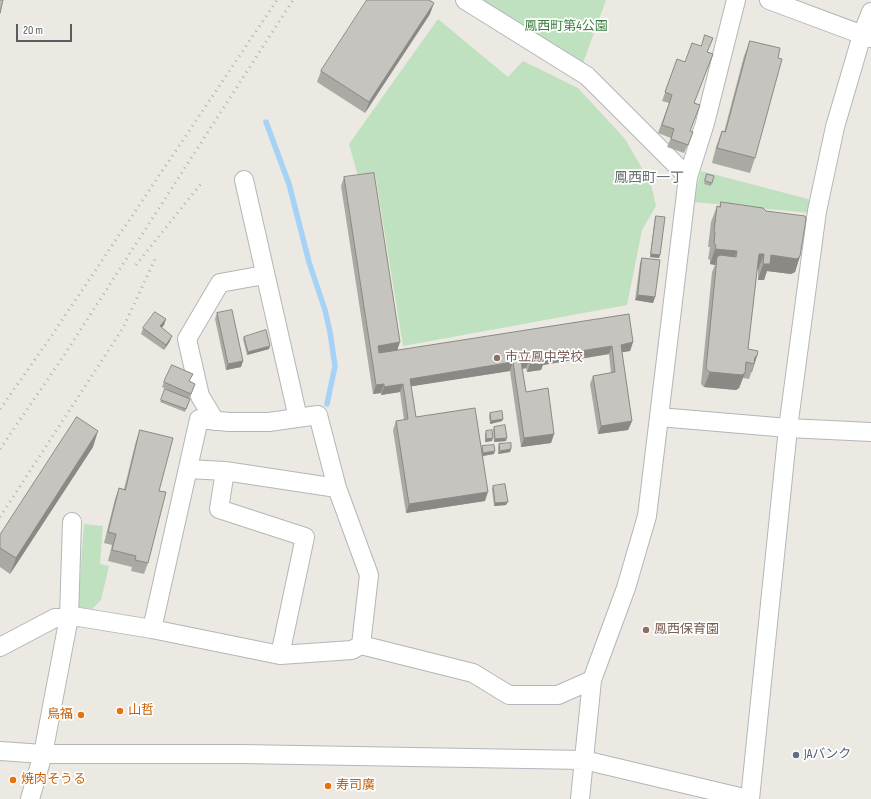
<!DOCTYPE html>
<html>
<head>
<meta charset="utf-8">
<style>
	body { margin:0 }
	#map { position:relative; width:871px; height:799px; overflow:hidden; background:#ebe9e1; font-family:"Sofia Sans Condensed",sans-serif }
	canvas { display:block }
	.scale { position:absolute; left:16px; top:24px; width:56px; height:18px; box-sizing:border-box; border:2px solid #595c60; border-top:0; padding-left:5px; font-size:12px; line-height:14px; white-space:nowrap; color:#595c60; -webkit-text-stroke:3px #fff; paint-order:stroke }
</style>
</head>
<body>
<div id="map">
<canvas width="871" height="799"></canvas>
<div class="scale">20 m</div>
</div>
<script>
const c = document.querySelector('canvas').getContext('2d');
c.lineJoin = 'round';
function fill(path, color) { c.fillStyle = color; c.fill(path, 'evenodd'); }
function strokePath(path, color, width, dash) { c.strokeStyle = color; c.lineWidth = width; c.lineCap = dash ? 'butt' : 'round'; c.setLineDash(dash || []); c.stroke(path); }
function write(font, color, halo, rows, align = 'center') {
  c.font = font + ' "Sofia Sans Condensed","Noto Sans JP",sans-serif'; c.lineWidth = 3.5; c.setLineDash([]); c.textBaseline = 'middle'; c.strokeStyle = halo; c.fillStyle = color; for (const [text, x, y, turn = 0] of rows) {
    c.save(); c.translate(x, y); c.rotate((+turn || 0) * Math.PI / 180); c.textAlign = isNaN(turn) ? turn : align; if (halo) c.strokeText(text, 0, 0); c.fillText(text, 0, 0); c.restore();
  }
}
fill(new Path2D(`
	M477 0H606L583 63Z
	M438 19 508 77 523 61 578 88 625 139 651 184 656 206 642 230 627 305 403 346 375 173 358 176 349 144Z
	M701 171 812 200 810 213 693 202Z
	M84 524 103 526 100 564 109 566 101 600 92 609 78 607Z`), '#bfe1c0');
strokePath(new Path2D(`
	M266 122 289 184 309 262 325 310 330 332 335 366 327 404`), '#a6d2f6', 5.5);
const minor = new Path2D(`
	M465 0 587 76 688 177
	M769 0 871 38
	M244 180 298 418
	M659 417 788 428 871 432
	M215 421 200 396 187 339 220 283 264 275
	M188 469 225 471 337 488 369 575 361 645
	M225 471 219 509 305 537 280 655
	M152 629 199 419 229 422H269L318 415 337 488
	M0 647 55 618 79 617 152 629 280 655 352 650 361 645 473 673 509 695H558L592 680
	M0 751 43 754H241L584 760 748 799
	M30 799 43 754 69 617 72 522
	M580 799 592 680 626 588 647 516 688 177 705 123 736 0
	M750 799 788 428 817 211 835 127 862 35 871 12`);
strokePath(minor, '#b3b6ba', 20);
strokePath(minor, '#fff', 18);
strokePath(new Path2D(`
	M136 265 203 181
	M0 409 46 344 277 0
	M0 449 65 354 293 0
	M0 517 123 328 156 257`), '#b1b2b2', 3, [1, 5]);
fill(new Path2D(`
	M430 14 365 113 317 82 321 71Z
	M750 41 755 158 750 173 712 163 716 147 722 131 724 132 744 56Z
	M708 52 694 103 690 131 693 132 684 153 667 147 671 138 658 133 669 103 662 101 677 59 685 62Z
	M707 174 712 183 711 186 704 184Z
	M344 177 398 350 633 342 630 351 622 352 632 421 628 430 598 434 590 384 593 376 611 373 609 354 543 365 541 370 527 372 526 368 522 369 526 392 554 434 551 443 521 447 510 371 411 386 416 417 482 449V446L494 454 483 456 485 501 406 513 393 430 396 421 404 420 400 392 381 395V393L373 394 341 186Z
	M721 202 800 256 795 272 791 274 767 271 764 280H758V270H757L748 349 757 356 749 379 743 378 739 388 736 390 704 387 701 384 712 272 715 265 710 264V260L708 259 710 247H708L711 222 717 206 719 207Z
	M656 216 660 255 659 258 650 257 655 218Z
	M642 258 655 297 653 303 635 300 640 263Z
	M217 313 243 361 241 367 226 370 215 319Z
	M166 319 164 325 161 328 170 341 164 350 141 334 143 328Z
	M244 337 269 349 247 355 243 339Z
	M164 382H190L195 384 189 399H190L185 412 160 402 161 400 174 393 162 387Z
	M490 413 503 419 502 421 490 424 489 416Z
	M494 427 506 441 494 442 493 430Z
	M140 430 159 491 148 563 144 574 131 571 132 567 108 561 112 545 104 543 115 499 119 488 124 489 136 441Z
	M486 431 492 441 485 442V434Z
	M499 444 511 449 510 452 498 454V447Z
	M93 447 10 574 0 567V535Z
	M493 486 506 505 494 506 492 489Z`), '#aaa9a3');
fill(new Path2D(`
	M434 3 430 14 365 113 369 102Z
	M715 249 737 251 731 267 717 257 715 265 710 264Z
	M651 254 660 255 659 258 650 257Z
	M759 254H764L758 270 754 269Z
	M771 255 800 256 795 272 791 274 767 271 764 280H758L763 264Z
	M638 295 655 297 653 303 635 300Z
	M166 319 164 325 158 332 160 326Z
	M172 336 170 341 164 350 166 345Z
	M400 342 397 351 375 355 378 346Z
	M633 342 630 351 617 353 621 345Z
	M270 346 269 349 247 355 248 352Z
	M612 346 609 354 543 365 541 370 527 372 530 364 543 357Z
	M757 356 752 372H751L754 364 755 357Z
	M529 360 526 368 518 370 521 361Z
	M243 361 241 367 226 370 228 364Z
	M513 362 510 371 407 387 410 379Z
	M710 372 745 373 739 388 736 390 704 387Z
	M384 384 381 393 373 394 376 385Z
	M403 384 400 392 381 395 384 387Z
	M503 419 502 421 490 424 491 421Z
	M632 421 628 430 598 434 601 426Z
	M98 431 93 447 10 574 16 558Z
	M554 434 551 443 521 447 524 438Z
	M493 438 492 441 485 442 486 439Z
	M507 438 506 441 494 442 495 439Z
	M511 449 510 452 498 454 500 451Z
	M495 451 494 454 482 456 483 453Z
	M488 492 485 501 406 513 409 504Z
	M508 502 506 505 494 506 495 503Z`), '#8b8985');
const building = new Path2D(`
	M0 0H3L0 13Z
	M367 0H429L434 3 369 102 321 71Z
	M705 35 713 38 707 52 713 54 694 103 700 105 690 131 693 132 688 145 671 139 674 129 662 125 672 95 665 92 677 59 685 62 692 43 701 46Z
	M750 41 780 48 778 58 782 59 755 158 717 148 722 131 725 132Z
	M374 173 400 342 378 346 379 353 629 314 633 342 621 345 632 421 601 426 593 376 615 372 612 346 543 357 544 361 530 364 529 360 521 361 526 392 548 388 554 434 524 438 513 362 410 379 416 417 475 408 488 492 409 504 396 421 408 419 403 384 384 387V384L376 385 344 177Z
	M707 174 714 176 712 183 705 181Z
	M721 202 763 208 766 211 805 216 806 219 800 256 797 259 771 255 770 264H763L764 254H759L748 349 758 351 757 356 755 357 754 364 746 362 745 373 742 375 710 372 706 369 717 257 720 255 736 257 737 251 715 249 716 245 714 244 715 232 714 231 717 206 720 207Z
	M656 216 665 217 660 255 651 254Z
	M642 258 660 260 655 297 638 295Z
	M232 310 243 361 228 364 217 313Z
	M155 312 166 319 160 326 172 336 166 345 143 328Z
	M266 330 270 346 248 352 244 337Z
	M172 365 193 374 189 381 195 384 191 394 164 382Z
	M165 389 190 399 186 409 161 400Z
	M502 411 503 419 491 421 490 413Z
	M77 417 98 431 16 558 0 548V535Z
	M505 425 507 438 495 439 494 427Z
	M140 430 173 438 159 491 166 492 148 563 135 560 136 556 112 550 116 534 108 532 119 488 125 490Z
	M492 430 493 438 486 439V431Z
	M511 443V449L500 451 499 444Z
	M494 445 495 451 483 453 482 446Z
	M505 484 508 502 495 503 493 486Z`);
fill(building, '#c6c4be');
strokePath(building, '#8b8985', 1);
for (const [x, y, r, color] of [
	[497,358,4,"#8d6e63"],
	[646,630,4,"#8d6e63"],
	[120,711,4,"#e8710a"],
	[81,715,4,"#e8710a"],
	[796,755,4,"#5c6f8a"],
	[13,780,4,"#e8710a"],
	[328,786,4,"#e8710a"]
]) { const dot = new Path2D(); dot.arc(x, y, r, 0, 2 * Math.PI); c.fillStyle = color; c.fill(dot); strokePath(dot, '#fff', 1.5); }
write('13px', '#3b7d3f', '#fff', [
	["鳳西町第4公園",566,27]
]);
write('13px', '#785e54', '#fff', [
	["市立鳳中学校",505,358],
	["鳳西保育園",654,630]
], 'left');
write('13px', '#c56008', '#fff', [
	["山哲",128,711],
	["鳥福",73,715,"right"],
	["焼肉そうる",21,780],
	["寿司廣",336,786]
], 'left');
write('13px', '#4e5e75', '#fff', [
	["JAバンク",804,755]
], 'left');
write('14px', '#6b6e72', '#fff', [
	["鳳西町一丁",649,178]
]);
</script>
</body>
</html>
